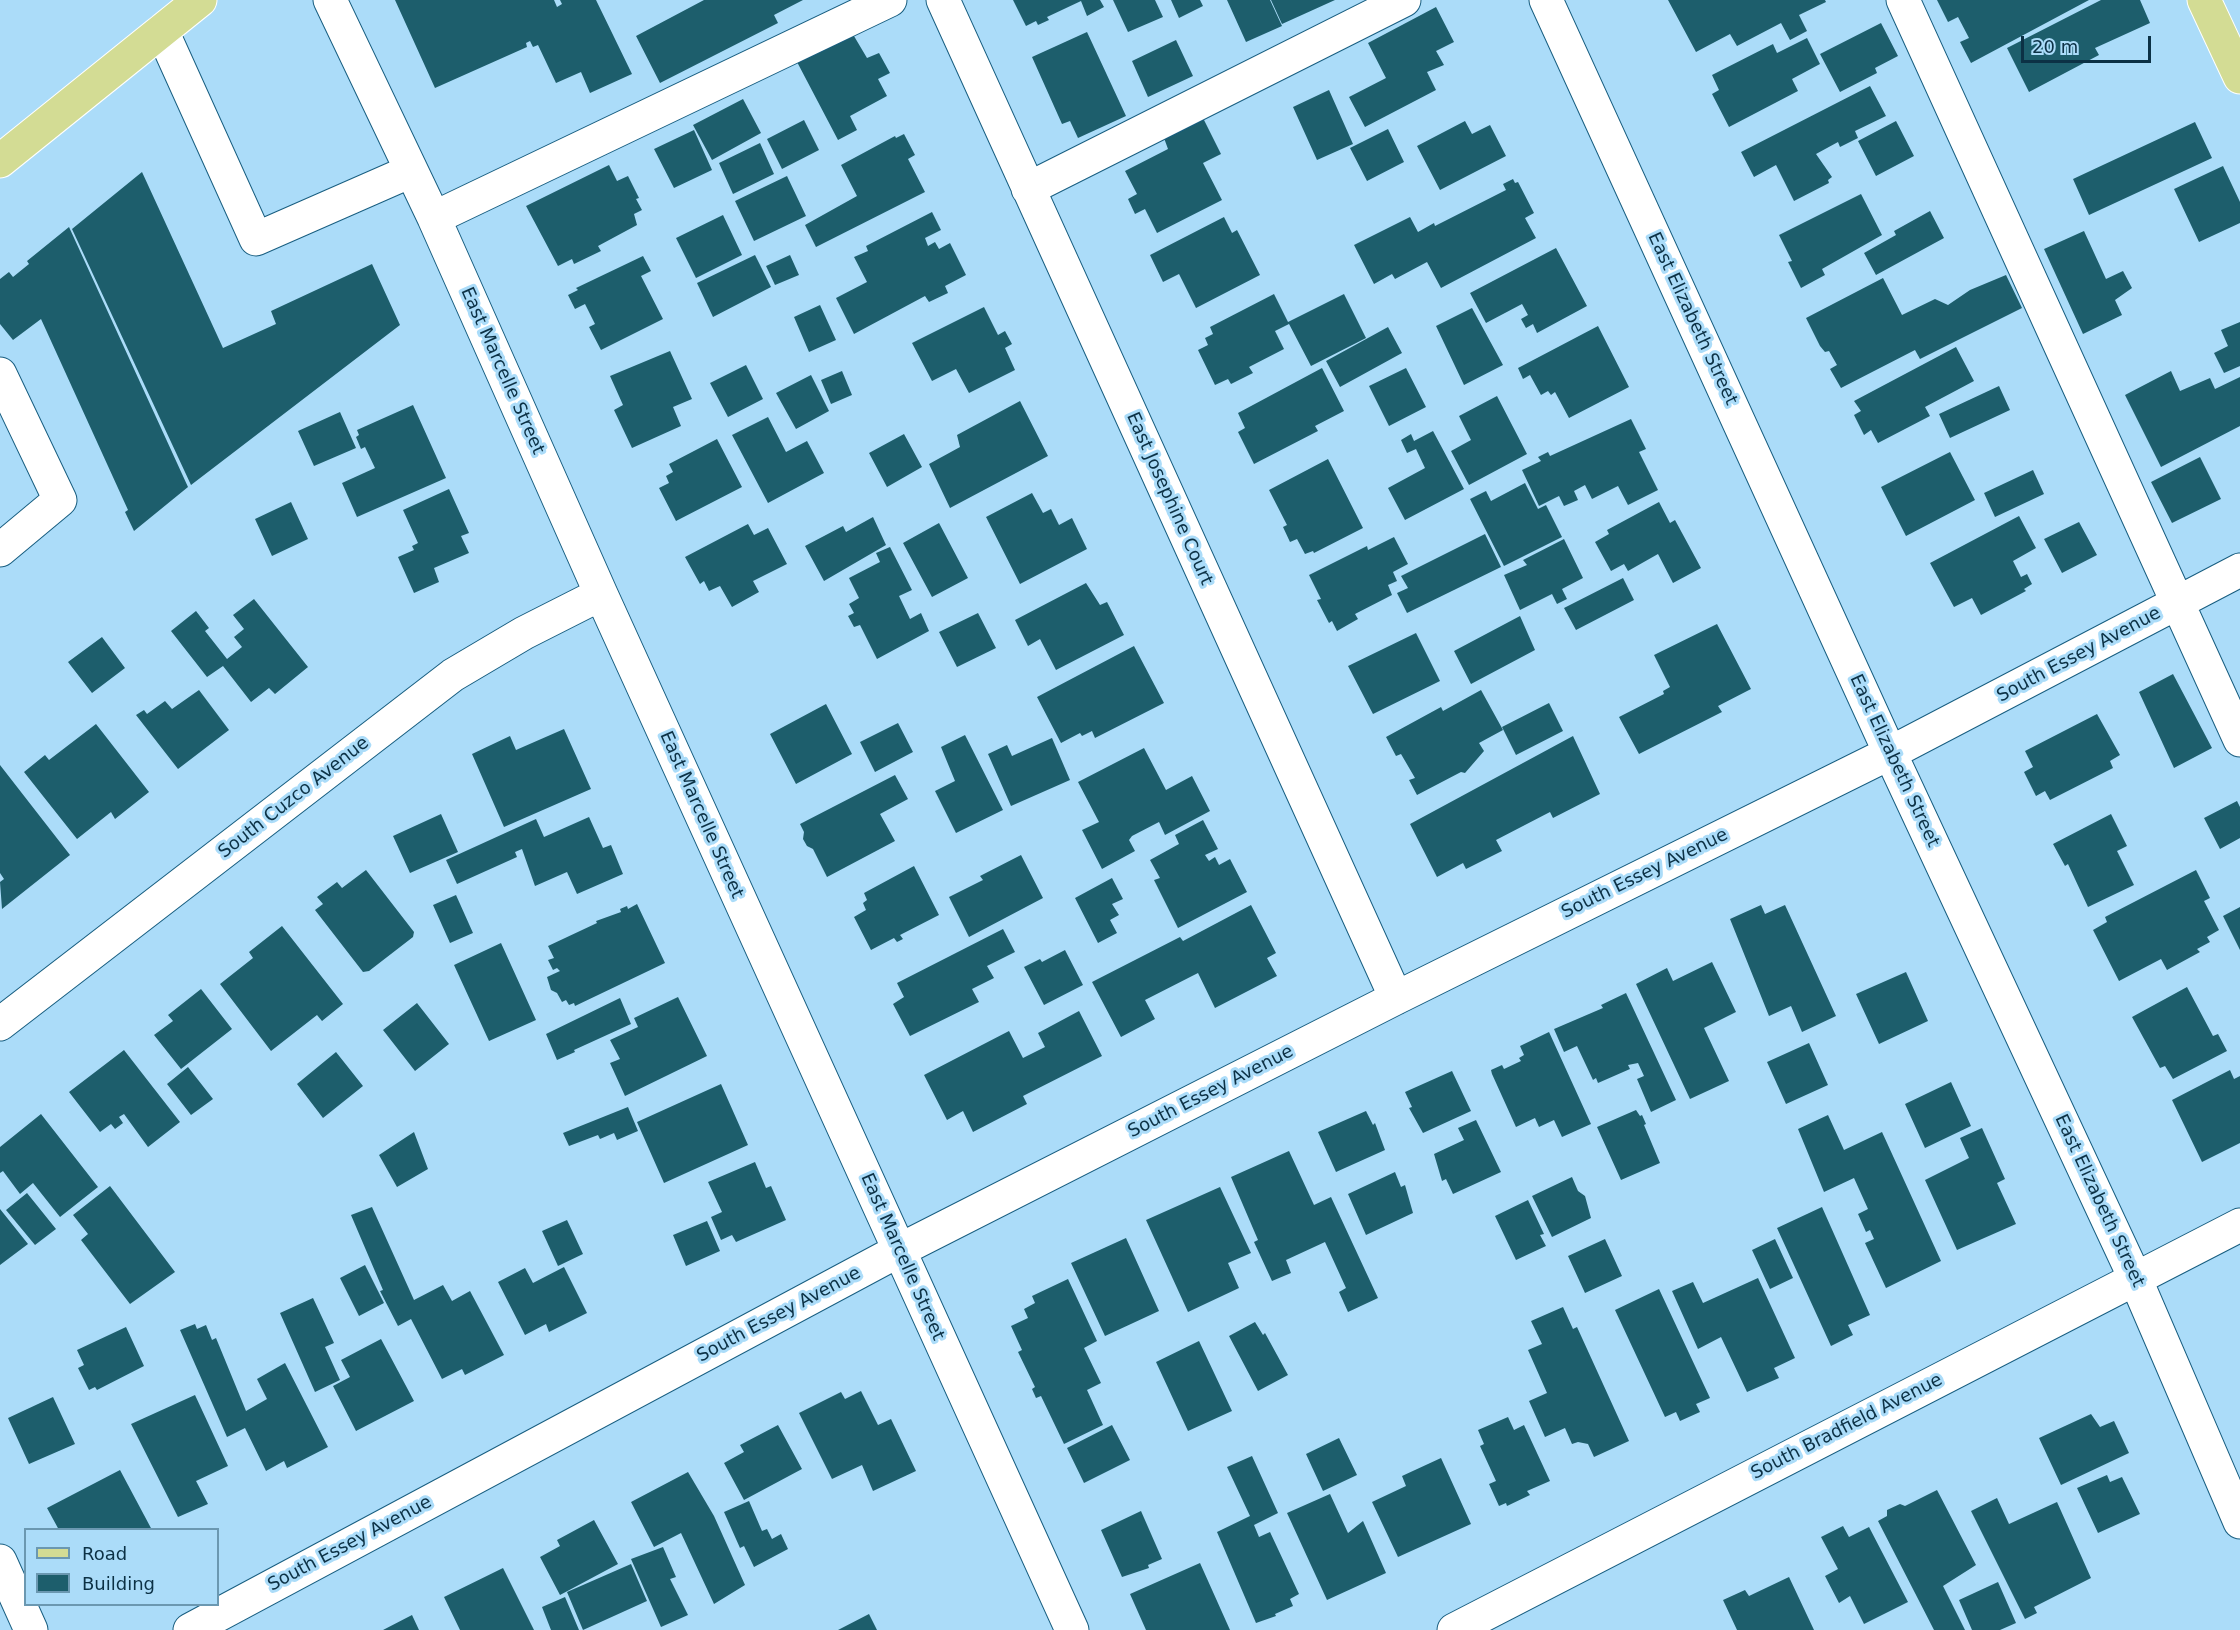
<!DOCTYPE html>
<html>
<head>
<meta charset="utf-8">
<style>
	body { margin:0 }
	#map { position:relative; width:2240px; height:1630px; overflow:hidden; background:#abdcf9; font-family:"DejaVu Sans",sans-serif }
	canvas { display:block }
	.legend { position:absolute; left:24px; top:1528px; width:195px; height:78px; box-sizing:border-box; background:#abdcf9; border:2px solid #6b98b1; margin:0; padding:8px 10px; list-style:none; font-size:18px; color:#0c3145 }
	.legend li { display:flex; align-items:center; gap:12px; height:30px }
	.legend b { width:30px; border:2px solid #6b98b1 }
	.scale { position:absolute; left:2021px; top:36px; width:130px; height:27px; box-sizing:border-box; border:3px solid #0c3145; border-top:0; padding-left:8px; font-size:18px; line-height:21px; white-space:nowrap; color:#0c3145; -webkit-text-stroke:4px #abdcf9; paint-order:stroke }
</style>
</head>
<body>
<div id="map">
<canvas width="2240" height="1630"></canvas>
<ul class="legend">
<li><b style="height:8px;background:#d3dc94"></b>Road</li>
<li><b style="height:16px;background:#1d5e6c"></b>Building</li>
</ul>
<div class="scale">20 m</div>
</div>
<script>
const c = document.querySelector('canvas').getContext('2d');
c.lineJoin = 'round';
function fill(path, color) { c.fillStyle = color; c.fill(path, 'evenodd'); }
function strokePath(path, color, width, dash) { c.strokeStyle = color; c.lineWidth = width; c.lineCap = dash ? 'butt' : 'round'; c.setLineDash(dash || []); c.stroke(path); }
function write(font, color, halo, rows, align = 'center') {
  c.font = font + ' "DejaVu Sans",sans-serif'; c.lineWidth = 6; c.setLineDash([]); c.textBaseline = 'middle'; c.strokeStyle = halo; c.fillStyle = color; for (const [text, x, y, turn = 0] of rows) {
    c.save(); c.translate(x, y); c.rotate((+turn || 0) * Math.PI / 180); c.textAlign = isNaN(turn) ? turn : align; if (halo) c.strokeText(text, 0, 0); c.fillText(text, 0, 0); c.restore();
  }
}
fill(new Path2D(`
	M395 0H554L557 7 562 4 560 0H596L632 74 590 93 581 72 556 83 538 45 533 47 530 41 526 43 527 47 435 88Z
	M704 0H803L774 15 778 23 660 83 636 36Z
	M1013 0H1100L1104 7 1087 16 1081 1 1047 17 1049 20 1038 25 1036 21 1026 26Z
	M1113 0H1155L1163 17 1128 32Z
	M1171 0H1200L1203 6 1179 18Z
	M1227 0H1270L1282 26 1246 42Z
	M1271 0H1335L1282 24Z
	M1668 0H1825L1826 2 1799 15 1807 31 1790 40 1781 23 1737 46 1730 34 1696 52Z
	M1937 0H2089L1971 63 1960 42 1969 38 1958 17 1948 22Z
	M2101 0H2140L2150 23 2095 48 2099 55 2029 92 2007 48Z
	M1436 7 1454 42 1436 51 1444 65 1427 72 1436 90 1365 127 1349 97 1386 78 1368 43Z
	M1881 23 1898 56 1875 68 1877 73 1840 92 1820 54Z
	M851 31 867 58 879 53 890 73 878 79 887 96 850 116 857 130 838 140 796 60Z
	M1087 32 1126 116 1078 138 1070 121 1062 124 1032 57Z
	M1807 38 1820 64 1792 79 1798 91 1729 127 1712 94 1719 90 1712 75 1773 44 1777 53Z
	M1176 40 1193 76 1148 97 1132 61Z
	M1870 86 1886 116 1855 131 1858 138 1840 147 1838 142 1816 154 1832 177 1828 180 1829 183 1794 201 1776 165 1754 177 1741 152Z
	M1329 90 1353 144 1317 160 1293 107Z
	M743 99 761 133 712 160 693 125Z
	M1203 118 1221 154 1203 163 1222 200 1157 233 1145 209 1135 214 1128 199 1137 194 1125 171 1168 149 1164 138Z
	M804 120 819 150 782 169 767 139Z
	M1465 121 1472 134 1490 125 1506 156 1440 190 1417 146Z
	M1896 121 1914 156 1876 176 1858 141Z
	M2195 122 2212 158 2089 215 2073 179Z
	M1388 129 1404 162 1367 181 1350 148Z
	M694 130 712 170 674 188 654 149Z
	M904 134 915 155 908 159 925 192 816 247 805 225 857 196 841 165 895 136 896 138Z
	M760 143 774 174 733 194 719 163Z
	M609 165 617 181 628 176 639 198 636 199 642 210 634 214 637 225 598 246 601 251 574 264 572 259 558 266 526 206Z
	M2223 166 2240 202V223L2199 242 2174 189Z
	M142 172 223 348 276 324 271 311 372 264 400 325 191 485 72 229Z
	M787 176 806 216 754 241 735 201Z
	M1513 179 1515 183 1518 182 1534 213 1525 218 1536 238 1441 288 1427 262 1395 279 1392 274 1374 284 1354 245 1410 217 1418 232 1434 223 1435 226 1506 190 1503 184Z
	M1861 194 1882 235 1822 269 1825 275 1801 288 1788 262 1792 261 1779 235Z
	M1930 211 1944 238 1876 275 1864 253 1896 235 1894 231Z
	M932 212 941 230 925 238 928 246 935 242 939 249 950 243 966 275 945 286 948 293 929 302 925 296 854 334 836 298 867 282 854 257 868 251 866 246Z
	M723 215 742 255 696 278 676 238Z
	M1224 217 1232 233 1237 230 1260 275 1196 308 1179 274 1163 282 1150 255Z
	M69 227 188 487 134 531 125 512 128 510 41 319 13 340 0 324V279L9 272 13 277 29 264 27 261Z
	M2084 231 2106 279 2123 271 2132 288 2115 300 2122 315 2083 334 2044 249Z
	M1556 248 1587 306 1537 333 1533 324 1526 328 1521 319 1528 315 1522 304 1486 323 1470 293Z
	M755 255 771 287 713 317 697 283Z
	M790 255 799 275 775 285 766 266Z
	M643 256 651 271 641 276 663 319 601 350 589 327 595 324 585 304 575 309 568 295 578 290 576 288Z
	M2006 275 2022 308 1920 359 1915 350 1841 388 1830 369 1837 365 1829 351 1825 352 1820 346 1806 318 1883 278 1902 315 1935 299 1948 305 1970 290Z
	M1274 294 1289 324 1275 331 1284 349 1249 367 1253 373 1231 384 1228 379 1215 385 1198 350 1208 345 1205 338 1213 334 1210 327Z
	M1344 294 1366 338 1311 366 1288 322Z
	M820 305 836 340 809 352 794 317Z
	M984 307 998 335 1005 331 1012 344 1005 348 1015 370 969 393 956 369 932 381 912 343Z
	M1472 308 1503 365 1464 385 1436 326Z
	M2240 322V366L2224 373 2214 353 2228 346 2221 330Z
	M1598 326 1629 387 1569 418 1555 392 1551 395 1548 391 1541 395 1530 375 1523 379 1518 368Z
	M1388 327 1402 353 1340 387 1326 361Z
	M1956 347 1974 381 1925 407 1930 416 1878 443 1871 430 1864 435 1854 415 1861 411 1854 401Z
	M670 351 692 399 673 407 681 426 632 448 614 410 623 405 610 376Z
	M746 365 763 399 728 417 710 383Z
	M1322 368 1344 411 1315 426 1318 431 1254 464 1238 432 1245 428 1238 413Z
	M1406 368 1426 407 1389 426 1369 386Z
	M842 371 852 395 831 404 821 380Z
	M2171 371 2180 391 2210 378 2215 389 2240 377V426L2161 467 2125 395Z
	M811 375 829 411 796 429 776 393Z
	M1999 386 2010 410 1950 438 1939 414Z
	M1497 396 1527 454 1469 485 1451 451 1471 440 1459 416Z
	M1020 401 1048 456 950 508 929 464 960 447 957 435Z
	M413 405 446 478 357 517 342 483 375 468 365 447 361 449 356 437 359 435 357 430Z
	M340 412 356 448 314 466 298 431Z
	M768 417 786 452 807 441 824 473 768 503 732 435Z
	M1631 419 1646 449 1639 452 1658 490 1628 505 1618 486 1592 499 1585 485 1574 491 1578 500 1564 506 1559 496 1539 506 1522 470 1541 461 1538 457 1548 452 1550 456Z
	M1433 431 1464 489 1405 520 1388 488 1425 468 1416 449 1407 453 1401 440 1411 434 1414 441Z
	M904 434 922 467 887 487 869 453Z
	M717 439 742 487 676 521 659 488 669 483 666 476 673 472 669 464Z
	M1950 452 1975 500 1906 536 1881 487Z
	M2200 457 2221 499 2172 523 2151 482Z
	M1328 459 1363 528 1314 553 1313 551 1305 554 1297 539 1290 542 1283 527 1287 525 1269 490Z
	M2033 470 2044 494 1995 517 1984 493Z
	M1525 483 1538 509 1546 505 1562 537 1504 566 1470 499 1486 491 1491 501Z
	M449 489 469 533 461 536 469 553 434 568 439 582 414 593 398 557 414 550 412 546 418 543 403 510Z
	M1032 493 1043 513 1051 509 1059 525 1072 518 1087 549 1020 584 986 517Z
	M291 502 308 539 272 556 255 519Z
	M1659 502 1670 523 1675 520 1701 568 1673 583 1658 554 1628 571 1624 564 1611 571 1595 542 1609 534 1607 530Z
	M2019 516 2036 548 2013 561 2021 577 2027 574 2032 584 2024 589 2026 591 1981 615 1972 598 1954 607 1930 563Z
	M873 517 886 545 824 581 805 546 843 526 846 532Z
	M2079 522 2097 555 2062 573 2044 539Z
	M939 523 968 578 932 597 903 543Z
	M748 524 754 535 768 528 787 564 753 581 759 592 732 607 720 586 709 591 704 581 700 584 685 557Z
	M1485 534 1501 567 1407 613 1397 593 1408 588 1401 576Z
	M1394 537 1408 564 1393 572 1397 581 1388 585 1392 595 1355 614 1358 619 1337 631 1332 621 1329 623 1317 600 1321 599 1309 575 1367 546 1368 550Z
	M1564 539 1583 578 1562 589 1567 599 1557 604 1552 594 1520 610 1504 575 1527 565 1523 560Z
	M890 547 912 590 899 596 910 619 921 613 929 631 877 659 860 625 854 627 848 616 854 613 849 604 859 598 849 578 880 562 876 553Z
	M1623 578 1634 600 1576 630 1564 608Z
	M1086 583 1100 605 1107 602 1124 635 1056 670 1040 639 1028 646 1015 620Z
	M254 599 308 667 275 694 269 688 251 702 223 666 207 677 171 631 196 611 209 628 205 631 227 659 242 647 234 637 244 629 233 615Z
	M978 613 996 648 957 667 939 632Z
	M1520 616 1535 650 1471 684 1454 651Z
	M1717 624 1751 689 1718 706 1722 712 1639 754 1619 717 1664 694 1663 691 1670 687 1654 655Z
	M1416 633 1440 681 1373 714 1348 666Z
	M102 637 125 668 92 693 68 662Z
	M1134 646 1164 703 1095 738 1092 731 1082 736 1080 733 1061 743 1037 697Z
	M2173 674 2212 748 2174 768 2139 692Z
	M199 690 229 730 178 769 136 715 144 710 147 714 165 701 172 709Z
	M1481 690 1503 730 1479 743 1484 751 1465 773 1461 772 1417 795 1409 780 1415 778 1401 754 1396 756 1386 737 1441 707 1443 711Z
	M1549 703 1563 731 1516 755 1502 727Z
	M826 704 852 754 796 784 770 734Z
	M2097 714 2120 755 2110 761 2113 768 2050 800 2045 791 2036 796 2024 772 2033 767 2025 751Z
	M898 723 913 752 875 772 860 742Z
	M96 724 149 792 115 819 111 812 77 839 24 772 45 755 49 760Z
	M564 729 591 789 504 827 472 754 510 736 516 750Z
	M965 735 1003 810 956 833 935 791 955 781 941 747Z
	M1573 736 1600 794 1553 818 1550 812 1496 840 1502 851 1466 869 1463 863 1437 877 1410 824Z
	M1052 738 1070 780 1011 806 988 754 1007 745 1012 756Z
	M1144 748 1166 790 1192 776 1210 811 1165 835 1159 822 1132 836 1129 840 1135 851 1102 869 1082 830 1099 822 1078 782Z
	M0 765 70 855 2 909 0 882 4 879 0 873Z
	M895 775 908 799 880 814 895 841 827 877 813 849 807 846 803 839 804 832 800 824Z
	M2237 801 2240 807V838L2220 849 2204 818Z
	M441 814 458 852 410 873 393 836Z
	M2111 814 2127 846 2117 851 2134 885 2088 907 2068 864 2065 866 2053 844Z
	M589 817 603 848 611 845 623 874 577 894 567 872 535 886 522 849 515 852 517 857 457 884 446 860 536 819 544 837Z
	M1203 820 1218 849 1205 855 1209 861 1215 857 1219 865 1230 859 1247 892 1178 928 1154 880 1160 878 1150 860 1179 844 1175 835Z
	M1021 855 1043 898 969 937 949 897 983 880 980 876Z
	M914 866 939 915 900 935 903 939 897 942 894 938 871 950 854 917 866 910 863 903 867 900 864 893Z
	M366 870 414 932 413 937 369 971 363 972 315 910 323 904 317 897 337 882 342 888Z
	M2196 870 2210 898 2204 901 2219 930 2207 937 2210 942 2197 949 2200 952 2167 970 2161 959 2119 981 2093 930 2107 922 2105 917Z
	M1112 878 1123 899 1112 904 1119 915 1110 920 1117 933 1098 943 1075 898Z
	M456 895 473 933 450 943 433 905Z
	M637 904 665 963 575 1006 574 1003 569 1005 566 1000 562 1002 557 993 551 990 547 977 560 971 557 968 553 970 548 960 554 958 548 946 597 923 596 921 621 912 620 909 627 906 628 909Z
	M1251 905 1276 953 1267 958 1277 976 1215 1008 1198 973 1145 1000 1155 1019 1121 1037 1092 982 1180 937 1183 941Z
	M1761 905 1765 914 1785 905 1836 1016 1802 1032 1791 1006 1769 1016 1730 919Z
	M2240 907V950L2223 916Z
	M282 926 343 1004 322 1021 317 1015 271 1051 220 984 253 958 249 952Z
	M1003 929 1015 952 987 966 994 978 972 989 979 1002 910 1036 893 1004 904 997 897 983Z
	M501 943 536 1020 489 1041 454 965Z
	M1065 950 1083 985 1044 1005 1024 967 1040 959 1042 962Z
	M1712 962 1736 1012 1704 1028 1729 1081 1690 1099 1636 984 1667 968 1673 981Z
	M1906 972 1928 1021 1879 1044 1856 994Z
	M2187 987 2213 1036 2218 1034 2227 1051 2173 1079 2165 1066 2160 1068 2132 1017Z
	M201 989 232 1029 181 1069 154 1035 173 1021 168 1015Z
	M1626 993 1676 1100 1651 1112 1637 1079 1644 1076 1638 1063 1628 1065 1630 1069 1598 1083 1596 1078 1593 1080 1577 1046 1564 1052 1554 1029 1603 1008 1601 1005Z
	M678 997 707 1056 625 1096 610 1063 620 1059 610 1040 638 1027 634 1018Z
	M620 998 631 1024 574 1050 575 1052 557 1060 546 1034Z
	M417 1003 449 1044 415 1071 383 1030Z
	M1079 1011 1102 1056 1023 1096 1027 1104 973 1132 963 1111 947 1120 924 1075 1009 1031 1023 1058 1045 1047 1038 1033Z
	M1549 1032 1591 1124 1562 1137 1554 1120 1539 1127 1535 1118 1516 1127 1492 1074 1491 1070 1502 1065 1504 1069 1521 1061 1519 1058 1524 1055 1520 1046Z
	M1809 1043 1828 1085 1786 1104 1767 1062Z
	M124 1050 180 1122 148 1147 124 1114 119 1117 123 1123 115 1129 111 1124 100 1132 69 1092Z
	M336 1052 363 1086 323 1118 297 1084Z
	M188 1067 213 1099 191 1115 167 1084Z
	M2230 1070 2234 1079 2240 1076V1143L2202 1162 2172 1100Z
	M1452 1071 1471 1111 1423 1133 1409 1108 1412 1107 1405 1092Z
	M1951 1082 1971 1126 1925 1148 1905 1104Z
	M721 1084 748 1145 664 1183 637 1122Z
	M628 1107 638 1131 617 1140 614 1133 600 1139 598 1135 569 1146 563 1133Z
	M1636 1110 1640 1116 1642 1115 1646 1124 1644 1125 1660 1163 1621 1180 1597 1127Z
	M1366 1111 1373 1125 1375 1123 1385 1150 1336 1172 1318 1132Z
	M41 1114 98 1187 60 1217 33 1183 20 1194 3 1171 0 1173V1147Z
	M1828 1115 1844 1150 1882 1132 1941 1261 1886 1288 1865 1243 1874 1239 1870 1230 1866 1232 1858 1214 1868 1209 1854 1178 1824 1192 1798 1129Z
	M1476 1120 1501 1172 1453 1194 1446 1179 1442 1181 1434 1154 1464 1140 1458 1128Z
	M1982 1128 2005 1179 1997 1183 2016 1224 1957 1250 1925 1180 1969 1158 1960 1138Z
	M414 1132 428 1169 397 1187 379 1155Z
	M1289 1151 1314 1205 1331 1197 1378 1298 1348 1312 1339 1292 1346 1288 1325 1242 1286 1260 1291 1273 1272 1281 1254 1242 1258 1240 1231 1177Z
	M755 1162 766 1188 771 1186 786 1220 736 1242 732 1235 721 1240 711 1217 722 1212 708 1182Z
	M1395 1172 1401 1187 1405 1185 1413 1213 1366 1235 1348 1194Z
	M1572 1177 1578 1191 1585 1196 1591 1218 1552 1237 1532 1196Z
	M110 1186 175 1272 130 1304 81 1240 88 1234 73 1215Z
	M1220 1187 1251 1253 1228 1263 1239 1288 1188 1312 1146 1220Z
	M27 1193 56 1229 35 1245 6 1210Z
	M1528 1200 1544 1234 1540 1235 1546 1246 1516 1260 1495 1216Z
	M372 1207 414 1300 443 1285 452 1301 470 1291 504 1355 465 1375 462 1369 442 1379 411 1319 398 1326 380 1291 383 1290 351 1215Z
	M1822 1207 1870 1315 1848 1325 1853 1335 1831 1346 1777 1228Z
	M0 1209 28 1244 0 1265Z
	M567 1220 583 1254 558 1266 542 1231Z
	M707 1221 720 1251 686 1266 673 1235Z
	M1126 1238 1159 1311 1105 1336 1071 1263Z
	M1605 1239 1622 1276 1585 1293 1568 1256Z
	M1775 1239 1793 1278 1770 1289 1752 1250Z
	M365 1265 384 1303 359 1316 340 1278Z
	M564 1267 587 1313 549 1332 546 1324 525 1335 498 1282 525 1268 533 1283Z
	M1758 1278 1795 1358 1774 1368 1779 1378 1747 1392 1721 1337 1698 1349 1672 1291 1693 1282 1703 1303Z
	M1068 1279 1097 1341 1084 1348 1101 1383 1087 1390 1103 1425 1064 1444 1041 1396 1036 1398 1032 1389 1035 1387 1018 1352 1022 1350 1011 1326 1028 1318 1024 1309 1035 1303 1032 1296Z
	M1659 1289 1710 1398 1696 1404 1700 1412 1680 1421 1676 1412 1665 1417 1615 1310Z
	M313 1298 334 1343 325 1347 340 1380 315 1392 280 1313Z
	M1563 1307 1573 1329 1577 1327 1629 1441 1594 1457 1588 1444 1578 1442 1572 1444 1565 1428 1545 1437 1529 1401 1547 1393 1528 1350 1542 1344 1531 1321Z
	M1255 1322 1263 1335 1265 1333 1288 1375 1258 1391 1229 1336Z
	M195 1324 197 1329 206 1325 212 1340 216 1338 246 1411 267 1399 257 1379 285 1363 328 1447 287 1468 284 1461 266 1471 245 1428 227 1437 180 1330Z
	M126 1327 144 1366 97 1390 95 1387 89 1390 78 1368 84 1365 77 1350Z
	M381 1339 414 1401 356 1431 333 1386 350 1377 341 1360Z
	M1199 1341 1232 1411 1188 1431 1156 1362Z
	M861 1391 878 1425 891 1419 916 1471 873 1491 862 1465 832 1479 799 1413 841 1392 845 1399Z
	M195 1395 228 1466 196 1481 208 1504 178 1517 131 1424Z
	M53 1397 75 1444 29 1464 8 1418Z
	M2091 1414 2100 1427 2114 1421 2129 1453 2061 1485 2039 1438Z
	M1508 1417 1514 1430 1524 1425 1550 1481 1527 1491 1530 1495 1507 1506 1506 1503 1499 1506 1489 1484 1496 1481 1480 1446 1484 1444 1478 1430Z
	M778 1425 802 1469 744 1500 724 1463 744 1452 740 1445Z
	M1112 1425 1130 1460 1084 1483 1067 1448Z
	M1339 1438 1357 1475 1323 1491 1306 1454Z
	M1252 1456 1278 1513 1254 1525 1259 1537 1270 1532 1299 1594 1290 1599 1293 1606 1275 1614 1276 1616 1256 1623 1217 1532 1250 1516 1227 1467Z
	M1441 1458 1471 1524 1398 1557 1372 1502 1406 1486 1402 1476Z
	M120 1470 152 1530H59L47 1508Z
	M688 1472 714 1516 745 1585 714 1604 681 1533 654 1547 631 1502Z
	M2107 1475 2110 1482 2122 1477 2140 1514 2098 1533 2077 1488Z
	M1937 1490 1976 1565 1943 1586 1965 1630H1934L1878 1521 1887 1516V1510L1900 1504 1905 1506Z
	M1330 1494 1348 1533 1363 1521 1386 1573 1327 1600 1287 1513Z
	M1997 1498 2009 1524 2057 1502 2091 1578 2034 1607 2037 1613 2025 1619 1971 1511Z
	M749 1501 762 1531 767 1529 772 1539 781 1534 788 1549 754 1567 744 1546 740 1548 724 1512Z
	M1141 1511 1162 1559 1148 1565 1149 1568 1122 1577 1101 1530Z
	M594 1520 618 1564 560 1595 540 1557 560 1546 557 1540Z
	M1843 1526 1849 1537 1869 1527 1908 1602 1864 1624 1850 1596 1839 1603 1825 1576 1838 1569 1821 1537Z
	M663 1547 676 1577 670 1579 688 1615 661 1627 631 1559Z
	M1200 1563 1230 1630H1146L1130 1594Z
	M631 1564 647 1601 583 1630 567 1592Z
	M503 1568 534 1630H460L444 1597Z
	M1789 1577 1814 1630H1737L1723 1600 1745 1590 1749 1596Z
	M1998 1582 2016 1623 2000 1630H1972L1959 1600Z
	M565 1597 579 1630H551L542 1607Z
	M869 1614 877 1630H838Z
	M412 1615 419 1630H383Z`), '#1d5e6c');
const minor = new Path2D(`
	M330 0 434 218 601 594 1072 1630
	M943 0 1396 998
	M1546 0 1890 753 2135 1278 2240 1522
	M1903 0 2240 740
	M162 31 256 239 411 171
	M1028 189 1404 0
	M434 218 890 0
	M0 374 60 500 0 550
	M0 1024 453 675 524 633 601 594
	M0 1561 31 1630
	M190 1630 898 1251 1396 998 1890 753 2240 570
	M1454 1630 2240 1225`);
const major = new Path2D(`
	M2204 0 2240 77
	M0 161 200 0`);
strokePath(minor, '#185e80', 35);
strokePath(major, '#fff', 35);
strokePath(minor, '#fff', 33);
strokePath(major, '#d3dc94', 33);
write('18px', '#0c3145', '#abdcf9', [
	["East Elizabeth Street",1692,319,65],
	["East Marcelle Street",502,371,66],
	["East Josephine Court",1169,499,66],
	["South Essey Avenue",2079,655,-28],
	["East Elizabeth Street",1894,761,65],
	["South Cuzco Avenue",294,798,-38],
	["East Marcelle Street",701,815,66],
	["South Essey Avenue",1645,874,-26],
	["South Essey Avenue",1211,1092,-27],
	["East Elizabeth Street",2099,1201,65],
	["East Marcelle Street",902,1257,66],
	["South Essey Avenue",779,1315,-28],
	["South Bradfield Avenue",1847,1427,-27],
	["South Essey Avenue",350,1544,-28]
]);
</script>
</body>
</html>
